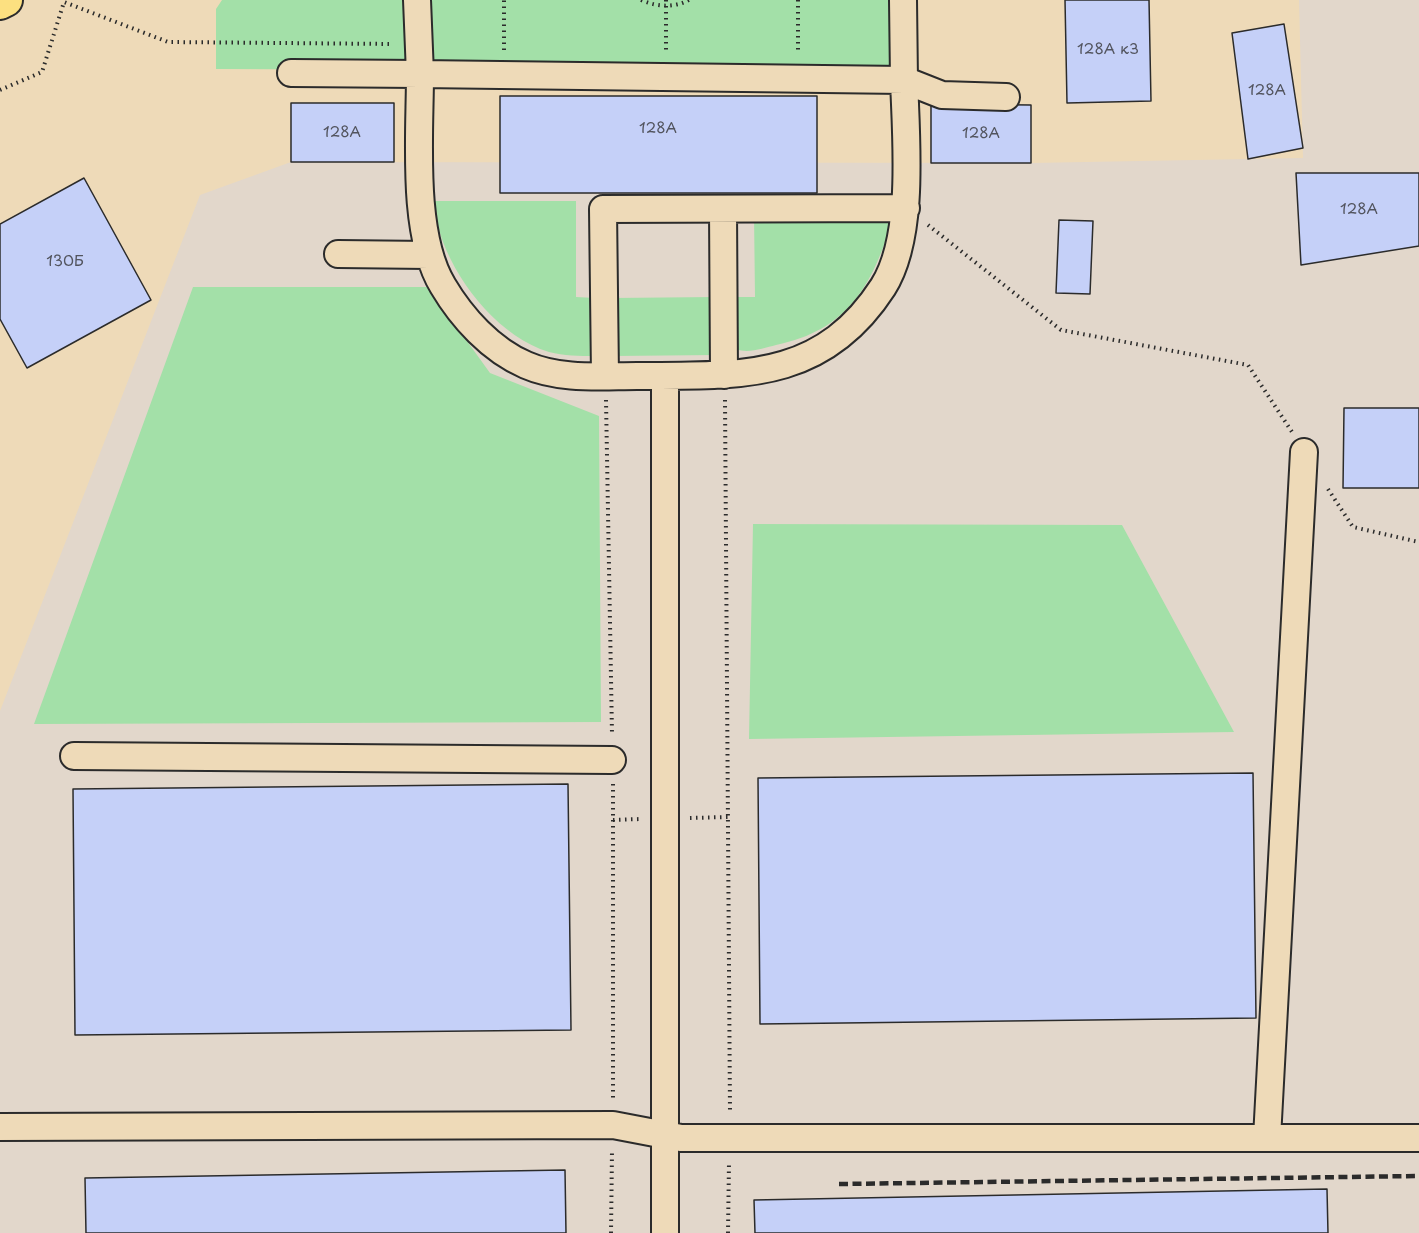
<!DOCTYPE html>
<html>
<head>
<meta charset="utf-8">
<style>
	body { margin:0 }
	canvas { display:block; background:#eedab8 }
</style>
</head>
<body>
<canvas width="1419" height="1233"></canvas>
<script>
const c = document.querySelector('canvas').getContext('2d');
c.lineJoin = 'round';
function fill(path, color) { c.fillStyle = color; c.fill(path, 'evenodd'); }
function strokePath(path, color, width, dash) { c.strokeStyle = color; c.lineWidth = width; c.lineCap = dash ? 'butt' : 'round'; c.setLineDash(dash || []); c.stroke(path); }
function write(font, color, halo, rows, align = 'center') {
  c.font = font + ' "Playpen Sans",sans-serif'; c.lineWidth = 6; c.setLineDash([]); c.textBaseline = 'middle'; c.strokeStyle = halo; c.fillStyle = color; for (const [text, x, y, turn = 0] of rows) {
    c.save(); c.translate(x, y); c.rotate((+turn || 0) * Math.PI / 180); c.textAlign = isNaN(turn) ? turn : align; if (halo) c.strokeText(text, 0, 0); c.fillText(text, 0, 0); c.restore();
  }
}
fill(new Path2D(`
	M1299 0H1419V1233H0V711L200 195 291 162 1031 163 1303 158Z`), '#e2d7cb');
fill(new Path2D(`
	M222 0H897V72L216 69V9Z
	M434 201H576V297L595 298V356C579 356 564 356 549 352 502 338 460 287 443 242 438 229 436 215 434 201Z
	M887 213 892 221C872 286 848 330 776 345 764 348 748 354 736 349L730 297H755L754 214Z
	M193 287H428L490 373 599 416 601 722 34 724Z
	M716 297 717 355 613 356 612 298Z
	M753 524 1122 525 1234 732 749 739Z`), '#a3e0a8');
const building = new Path2D(`
	M1065 0H1149L1151 101 1067 103Z
	M1284 24 1303 148 1248 159 1232 33Z
	M500 96H817V193H500Z
	M291 103H394V162H291Z
	M931 104 1031 105V163H931Z
	M1296 173H1419V246L1301 265Z
	M84 178 151 300 27 368 0 319V224Z
	M1059 220 1093 221 1090 294 1056 293Z
	M1344 408H1419V488H1343Z
	M1253 773 1256 1018 760 1024 758 778Z
	M568 784 571 1030 75 1035 73 789Z
	M565 1170 566 1233H86L85 1178Z
	M1327 1189 1328 1233H755L754 1200Z`);
fill(building, '#c5d0f8');
strokePath(building, '#2b2b2b', 1.5);
const minor = new Path2D(`
	M417 0 420 74 904 80 903 0
	M291 73 420 74C420 134 411 234 443 286 462 318 491 350 526 365 560 380 601 376 637 376 738 375 821 383 883 287 915 237 906 139 904 80L942 95 1006 97
	M723 209 724 375
	M338 254 429 255
	M605 376 603 209 906 208
	M665 376V1233
	M74 756 612 760
	M0 1127 613 1125 681 1138H1419
	M1267 1138 1304 452`);
const major = new Path2D(`
	M0 3 6 0`);
strokePath(minor, '#2b2b2b', 30);
strokePath(major, '#2b2b2b', 36);
strokePath(new Path2D(`
	M641 0C657 7 674 8 689 0
	M666 0V53
	M798 0V53
	M504 50V0
	M0 90 42 72 64 2 168 42 393 44
	M928 225 1061 330 1248 365 1292 432
	M606 400 612 734
	M725 400 730 1112
	M1328 489 1353 527 1419 542
	M613 784V1100
	M690 818 728 817
	M613 820 641 819
	M611 1233 612 1150
	M728 1233 729 1162`), '#2b2b2b', 4, [1.5, 4.5]);
strokePath(minor, '#eedab8', 26);
strokePath(major, '#fce080', 32);
strokePath(new Path2D(`
	M839 1184 1419 1176`), '#2b2b2b', 4.5, [9, 4.5]);
write('15px', '#52545e', null, [
	["128А к3",1108,50],
	["128А",1267,91],
	["128А",658,129],
	["128А",342,133],
	["128А",981,134],
	["128А",1359,210],
	["130Б",65,262]
]);
</script>
</body>
</html>
